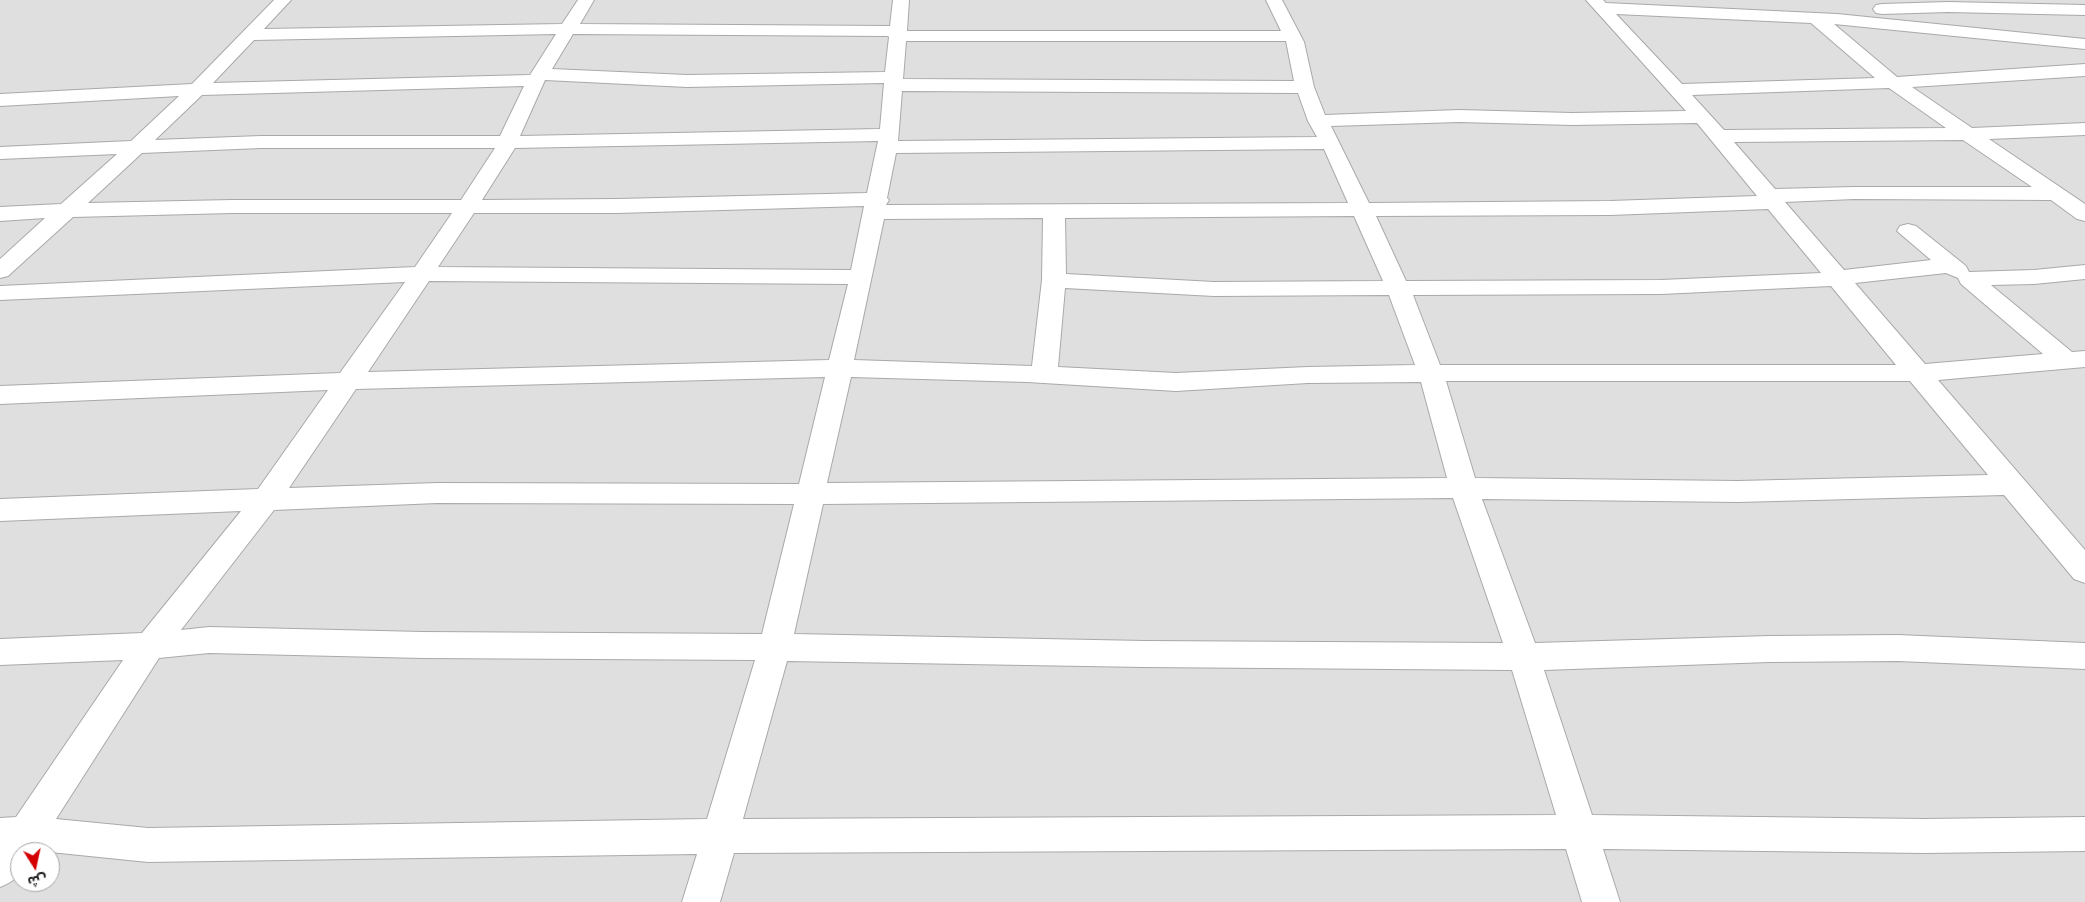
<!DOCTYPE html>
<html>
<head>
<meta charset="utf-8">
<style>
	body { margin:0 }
	#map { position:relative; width:2085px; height:902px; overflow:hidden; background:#f2efe9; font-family:"Golos Text","Noto Sans Arabic",sans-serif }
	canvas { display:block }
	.north { position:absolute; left:10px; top:842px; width:50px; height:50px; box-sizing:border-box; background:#fff; border:1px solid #a7a7a7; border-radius:50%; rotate:170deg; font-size:14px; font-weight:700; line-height:20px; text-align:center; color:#222 }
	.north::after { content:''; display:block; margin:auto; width:18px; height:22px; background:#d40000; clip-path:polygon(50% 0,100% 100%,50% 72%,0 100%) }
</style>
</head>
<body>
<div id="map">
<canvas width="2085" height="902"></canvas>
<div class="north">ش</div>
</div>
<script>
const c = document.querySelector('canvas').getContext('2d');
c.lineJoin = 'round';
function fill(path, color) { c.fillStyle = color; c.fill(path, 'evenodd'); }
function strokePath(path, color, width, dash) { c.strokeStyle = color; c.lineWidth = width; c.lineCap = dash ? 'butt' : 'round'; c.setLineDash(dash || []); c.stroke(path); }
fill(new Path2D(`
	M0 0H2085V902H0ZM20 852H50V882H20Z`), '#e0dfdf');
const minor = new Path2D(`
	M274 0H291L264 29 562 24 578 0H594L580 24 890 26 893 0H909L907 31H1281L1266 0H1282L1304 42 1314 87 1325 115 1459 110 1572 113 1686 111 1586 0H1603L1606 3 1837 14 2085 39V49L1834 24 1897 77 2085 64V76L1912 87 1972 128 2085 123V135L1989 139 2085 204V221L2077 219 2051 200 1854 199 1785 202 1844 270 1931 260 1897 231 1900 226 1908 224 1916 226 1966 266 1969 272 2034 270 2085 265V279L2034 284 1991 285 2072 352 2085 351V367L1938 380 2085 550V583L2074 579 2004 495 1738 502 1482 499 1535 643 1769 636 1898 635 2085 643V669L1898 661 1769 662 1544 670 1592 815 1924 819 2085 817V851L1924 853 1603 849 1620 902H1582L1566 849 734 853 720 902H682L697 854 148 862 50 852H20C20 873 21 879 0 887V818L16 817 123 660 0 665V639L142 633 241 511 0 521V499L258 489 328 390 0 404V386L340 373 405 282 0 300V286L415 267 452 213H232L73 217 8 276 0 278V259L45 218 0 221V207L61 204 117 154 0 159V147L131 141 179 96 0 106V94L192 84ZM1616 14 1811 23 1875 78 1682 84ZM556 34 530 75 213 83 254 40ZM573 34 888 36 889 37 885 72 687 75 552 69ZM906 41H1286L1294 81 903 79ZM545 80 687 87 884 83 880 129 520 136ZM524 86 500 136H261L155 140 202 95ZM1889 88 1946 128 1724 130 1692 95ZM902 91 1298 93 1308 121 1317 137 898 141ZM1459 122 1572 125 1697 123 1757 196 1610 201 1369 203 1331 126ZM1963 140 2032 187H1854L1775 189 1734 142ZM878 141 867 193 617 199 482 200 515 148ZM261 148H495L461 200H232L88 203 142 153ZM1324 149 1348 203 886 205 889 200 887 198 896 153ZM864 206 851 270 438 267 474 213H617ZM1768 209 1821 273 1661 280 1406 281 1376 216 1610 215ZM1354 216 1383 281 1214 282 1066 274 1065 218ZM1043 218 1042 280 1032 366 854 360 884 219ZM1946 273 1958 278 1961 284 2043 354 1925 364 1855 283ZM429 281 848 284 829 360 368 372ZM1831 286 1896 365H1440L1413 295 1661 294ZM1065 288 1214 296 1389 295 1415 365 1308 367 1176 373 1058 367ZM825 377 799 484 437 483 289 488 356 389ZM851 377 1027 382 1176 391 1308 383 1421 382 1447 478 827 483ZM1446 381H1910L1988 475 1738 481 1475 478ZM1453 498 1503 643 1144 641 794 634 823 504ZM437 503 794 504 762 634 423 632 209 627 181 630 274 510ZM209 653 423 658 755 660 707 819 148 828 56 819 159 658ZM787 661 1144 667 1512 670 1556 815 743 819Z
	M1948 2 2085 5V15L1948 12 1882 14 1876 13 1873 9 1876 5 1882 4Z`);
strokePath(minor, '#a9a9a9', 2);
fill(minor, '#fff');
</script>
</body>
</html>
